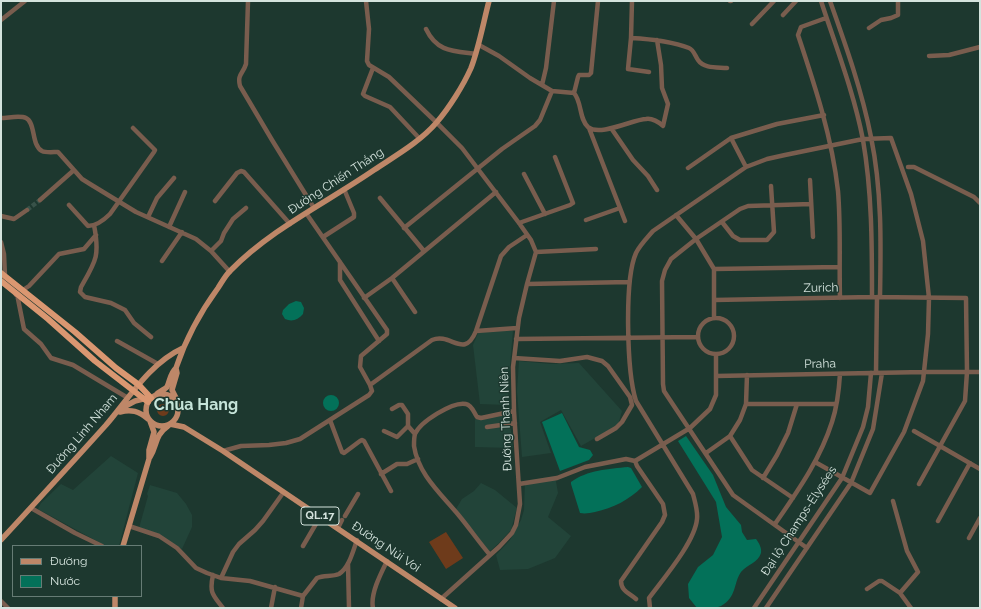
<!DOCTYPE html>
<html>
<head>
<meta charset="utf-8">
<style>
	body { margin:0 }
	#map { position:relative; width:981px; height:609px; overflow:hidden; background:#1d382f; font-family:Raleway,sans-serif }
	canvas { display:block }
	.frame { position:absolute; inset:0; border:2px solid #d4e3dd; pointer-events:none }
	.legend { position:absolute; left:12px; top:545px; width:130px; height:52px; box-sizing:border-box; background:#1d382f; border:1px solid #667c75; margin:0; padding:5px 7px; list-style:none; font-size:12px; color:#d4e3dd }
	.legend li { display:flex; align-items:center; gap:8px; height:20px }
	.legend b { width:20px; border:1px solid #667c75 }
</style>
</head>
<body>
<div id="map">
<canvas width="981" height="609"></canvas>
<div class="frame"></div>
<ul class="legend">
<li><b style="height:5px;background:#be8768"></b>Đường</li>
<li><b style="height:11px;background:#037159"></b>Nước</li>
</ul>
</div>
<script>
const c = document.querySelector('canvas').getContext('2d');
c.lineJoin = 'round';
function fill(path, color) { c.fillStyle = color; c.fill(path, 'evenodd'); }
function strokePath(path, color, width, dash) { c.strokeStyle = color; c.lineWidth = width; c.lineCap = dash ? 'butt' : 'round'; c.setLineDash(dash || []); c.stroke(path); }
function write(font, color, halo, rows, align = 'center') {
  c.font = font + ' Raleway,sans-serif'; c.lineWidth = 3; c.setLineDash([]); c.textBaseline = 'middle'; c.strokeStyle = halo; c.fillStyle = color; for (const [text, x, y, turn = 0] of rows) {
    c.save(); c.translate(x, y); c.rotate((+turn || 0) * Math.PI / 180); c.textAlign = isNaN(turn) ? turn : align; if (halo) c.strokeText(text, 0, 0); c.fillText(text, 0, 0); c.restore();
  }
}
fill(new Path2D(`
	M479 331H513L509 376 508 405 480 404 473 345Z
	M519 361 550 364 579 363 622 411 618 425 581 446 561 410 540 422 551 453 522 457 517 391Z
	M509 415 513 448 475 447V419Z
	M111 456 138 473 119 546 104 545 38 509 41 503 61 484 73 490Z
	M555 476 558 493 548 517 571 536 555 558 528 569 500 570 496 555 510 540 521 520 524 510 525 481Z
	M481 483 495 490 517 508 511 530 499 543 489 552 456 509 462 499 474 491Z
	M150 485 177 493 186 504 192 515V527L182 549 176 545 139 528 148 496 147 494Z`), '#224439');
fill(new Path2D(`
	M157 410a6 6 0 1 1 12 0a6 6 0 1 1-12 0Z
	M446 532 463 558 446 569 429 542Z`), '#6e3b1b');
fill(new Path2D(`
	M296 301 301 302 304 308 303 314C298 320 292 322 285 319L282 314 283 310 289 304Z
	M323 403a8 8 0 1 1 16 0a8 8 0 1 1-16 0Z
	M562 413 579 447 590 450 593 455 589 460 560 471 542 422Z
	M686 436 713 475 726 507 741 525 742 532 747 540 756 539C759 543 762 548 761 553 758 563 748 564 741 572 733 584 737 597 721 606 715 609 704 608 697 608L689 598 688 584 698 567 713 555 722 537 716 502 678 441Z
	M628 467 631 468 642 487C629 500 613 508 595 512 590 513 585 514 580 513L571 484V482C587 470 609 469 628 467Z`), '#037159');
strokePath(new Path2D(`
	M27 210 40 200`), '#385249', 4.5, [4.5, 2]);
strokePath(new Path2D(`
	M248 1 246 64C243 74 237 74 240 86L272 140 314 208
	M366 1 369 29 367 61 369 65 389 77 436 122 462 148 519 223 531 240 536 252 527 284 519 318 513 367 514 411 520 504 516 525 512 533 499 547 441 599
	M632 1 631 38 628 69 649 72
	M730 1H731
	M821 1C836 47 854 93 863 140 872 192 872 245 872 297
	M830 1C846 46 862 91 871 137 882 190 881 244 880 297
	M783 15 796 1
	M826 18 801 27 798 35C815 86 832 137 838 191 841 227 839 263 840 298
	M1 20 25 1
	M752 24 774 1
	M869 28 881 20 891 18 898 15V1
	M426 29C437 52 453 51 476 54
	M631 38C650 39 671 41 689 48 694 50 695 56 698 60 704 69 718 67 727 68
	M479 45 499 56 530 78 552 91 574 93C582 102 579 119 588 127 600 137 634 119 646 119 652 118 659 122 663 126L668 104 662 88 661 65 657 40
	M929 56 949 55 980 47
	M373 68 363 94 365 96 390 107 419 138
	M542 85 546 68 554 1
	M574 93 578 77 579 75H589L591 73 598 1
	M1 118C8 118 20 115 26 118 36 123 31 145 42 151 46 153 53 152 58 152L82 179 90 184 136 212 196 239 211 251 230 272
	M589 128 625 221
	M611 128 633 160 648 176 657 190
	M731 138 746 167
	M908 167H914L974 197 980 203
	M688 168 731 138 777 124 824 115
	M524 174 545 214
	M810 180 813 237
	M380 198 424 251
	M40 200 74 170
	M215 201 237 173 241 171 244 172 290 224
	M69 205 88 226C96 226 104 220 110 214L154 152 155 150 133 128
	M306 213 387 330V334L361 356 360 367 370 385
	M676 215 696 239 714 269V318
	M1 216 14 219 27 210
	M148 217 157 198 174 178
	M586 220 620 208
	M722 222 733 236 740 240H767L774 232 771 186
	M519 223 570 205 573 203 555 157
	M94 225C100 256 96 261 81 287L80 292 85 297 111 303 125 310 134 323 151 337
	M169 227 185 192
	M404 228 502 149 535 126 540 120 552 91
	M323 237 354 217V213L344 189
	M1 242 4 254 5 276
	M211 251 221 241 224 233 233 219 246 208
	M536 252 596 249
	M162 261 182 232
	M340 262V280L379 341
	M714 269 839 267
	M392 278 415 312
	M527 284 629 282
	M23 290 29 286 59 254 84 249 96 235
	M16 295 17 294 24 329 41 344 51 358 73 365 128 398
	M364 298 392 278 496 192
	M714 300 872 297 966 298 967 372 965 401 919 484
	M698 336a18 18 0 1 1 36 0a18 18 0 1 1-36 0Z
	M476 331 517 328
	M516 339 697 337
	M117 341 158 364
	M514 358 560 361 587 357 602 361 608 366 630 397 632 405 622 422 616 428 597 439
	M876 373 877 297
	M716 376 924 372H980
	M746 404H836
	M392 409 399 405H402L408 414V426
	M330 420 342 452 344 453 360 441 362 440 364 441 391 491
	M487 427 515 423
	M384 431 397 437 408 426 415 434
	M914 431 980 469
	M730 436 752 470 793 498
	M223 451 241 446 269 445 286 443 300 439 369 395 372 391 370 385 432 340C451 332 464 360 476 331L501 256 509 247 527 235
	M706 453 730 436 740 420 746 404 747 375
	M381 474 397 464H407L418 459
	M763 478 777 455 788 433 797 404
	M519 484 557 478 585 467 626 459 635 461
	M893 501 907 551 918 572 900 593 911 608
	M31 508 75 533 102 546
	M345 516 358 494
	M938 521 970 463
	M775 524C797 492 820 460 832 422 837 407 839 390 840 374
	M129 526 159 536 177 548 196 568 207 573 221 578 250 581 303 596
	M338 528 342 520
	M969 538 980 518
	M303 546 320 517
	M807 548 733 495 664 391 663 384 662 281 665 270 671 259 696 239 740 209 748 206 811 204
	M490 555C478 541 468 526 456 512 439 492 418 473 414 446 414 442 414 437 415 434 420 422 453 401 466 404 472 405 474 413 477 417L481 418 514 411
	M348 564 349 608
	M213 575C209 593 213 595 223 608
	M221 578 233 552 239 544 255 530 263 521 283 493
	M867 589 879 581H882L900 593
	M636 599C629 593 621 591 621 581L662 522 665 515 663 504 637 466 635 461 690 428 710 409 716 395V354
	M1 601 8 608
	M271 608 275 587
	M301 608 303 596 317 578C324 575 332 577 339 574 349 568 353 551 357 540
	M373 608C370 594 381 573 387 561
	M650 608 649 598C663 579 695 542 697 519 698 511 695 502 693 494L636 401C627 373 624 280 636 253 640 245 647 238 653 231L746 167 767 159 785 155 863 139 891 138 911 194 923 241 929 298 928 334 923 381 904 432 870 493 815 462
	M754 608 842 478 863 427 868 407 871 373
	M766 608 851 483 873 429 882 373`), '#795d4e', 4.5);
strokePath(new Path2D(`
	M176 368 177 373 172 390 177 400
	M146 410a16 16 0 1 1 32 0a16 16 0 1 1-32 0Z
	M156 395C159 391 164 390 167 387 170 381 170 373 176 368 186 338 199 314 218 288 222 282 225 276 230 271 271 229 326 203 374 170 395 156 420 142 437 122 449 108 463 86 471 68 479 47 483 24 489 1
	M122 408 135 401 147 398
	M120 412C131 409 139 411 148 419
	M170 424 184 427 223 451 455 608
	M150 457C158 444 154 436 168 426
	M1 540C36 502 71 464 106 425 129 398 150 363 183 348
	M123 546 149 459V450L154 432 150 421
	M115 608V596`), '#be8768', 5.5);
strokePath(new Path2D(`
	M1 273 75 332 116 368 139 385 151 398
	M1 281 48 319 95 361 148 402`), '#da9771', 6);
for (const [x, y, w] of [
	[320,516,38]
]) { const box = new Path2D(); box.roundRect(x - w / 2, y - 9, w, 18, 3); c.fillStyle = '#1d382f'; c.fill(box); strokePath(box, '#d4e3dd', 1); }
write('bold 11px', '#d4e3dd', null, [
	["QL.17",320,516]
]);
write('12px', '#d4e3dd', '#1d382f', [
	["Đường Chiến Thắng",336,181,-33],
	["Zurich",821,288,-1],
	["Praha",820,364,-1],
	["Đường Thanh Niên",506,419,-92],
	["Đường Linh Nham",82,434,-49],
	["Đại lộ Champs-Élysées",799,521,-57],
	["Đường Núi Voi",386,547,34]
]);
write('bold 16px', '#c5e4d9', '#1d382f', [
	["Chùa Hang",196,405]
]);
</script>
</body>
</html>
